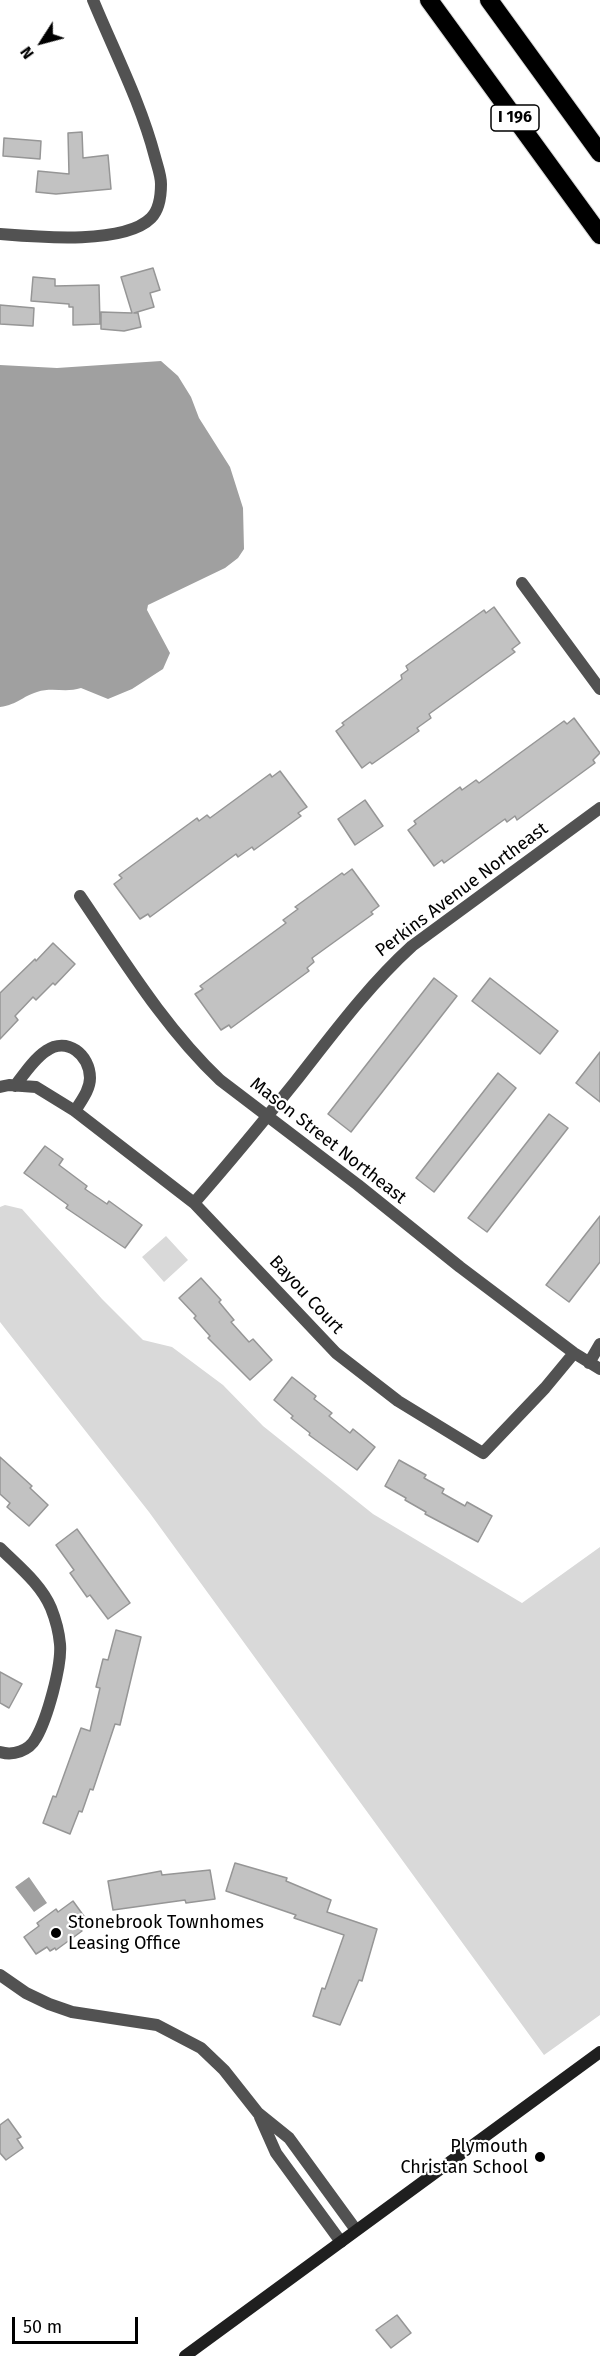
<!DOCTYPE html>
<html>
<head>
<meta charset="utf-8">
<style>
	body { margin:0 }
	#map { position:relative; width:600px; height:2356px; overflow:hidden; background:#fff; font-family:"Fira Sans",sans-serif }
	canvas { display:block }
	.north { position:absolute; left:12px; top:12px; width:60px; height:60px; -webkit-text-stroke:4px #fff; paint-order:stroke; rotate:234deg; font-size:16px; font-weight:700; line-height:24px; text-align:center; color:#000 }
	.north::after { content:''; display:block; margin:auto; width:21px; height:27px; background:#000; clip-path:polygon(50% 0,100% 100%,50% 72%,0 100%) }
	.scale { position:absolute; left:12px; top:2317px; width:126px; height:27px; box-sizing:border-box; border:3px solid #000; border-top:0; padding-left:8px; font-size:18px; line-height:21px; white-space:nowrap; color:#000; -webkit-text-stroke:4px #fff; paint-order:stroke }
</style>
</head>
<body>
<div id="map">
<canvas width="600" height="2356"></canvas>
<div class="north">N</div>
<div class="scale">50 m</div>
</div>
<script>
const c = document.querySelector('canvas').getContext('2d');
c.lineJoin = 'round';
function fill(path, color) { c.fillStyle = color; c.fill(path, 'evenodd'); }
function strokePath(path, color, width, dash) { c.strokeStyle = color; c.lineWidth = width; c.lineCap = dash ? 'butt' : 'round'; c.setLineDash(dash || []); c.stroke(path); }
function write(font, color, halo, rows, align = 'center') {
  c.font = font + ' "Fira Sans",sans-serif'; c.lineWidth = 4.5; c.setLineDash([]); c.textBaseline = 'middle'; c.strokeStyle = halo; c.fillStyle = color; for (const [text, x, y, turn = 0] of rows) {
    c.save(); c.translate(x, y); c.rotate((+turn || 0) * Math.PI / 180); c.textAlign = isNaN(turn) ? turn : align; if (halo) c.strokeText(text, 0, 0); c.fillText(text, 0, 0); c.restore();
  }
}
fill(new Path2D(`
	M5 1205 22 1209 102 1299 143 1340 172 1347 223 1385 263 1426 373 1514 522 1603 600 1547V2015L544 2055 149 1512 0 1322V1207Z
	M166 1236 188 1260 164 1282 142 1257Z`), '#d9d9d9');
fill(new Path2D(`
	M161 361 178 376 191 397 199 418 230 467 243 508 244 549 238 558 225 568 148 605 147 610 170 653 163 669 132 689 108 699 81 688C66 693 52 687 37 692 21 697 19 704 0 707V365L57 368Z
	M29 1877 47 1903 34 1912 15 1887Z`), '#a0a0a0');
const building = new Path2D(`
	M82 132 83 158 108 155 111 189 56 194 36 192 38 171 69 174 68 133Z
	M4 138 41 141 40 159 3 156Z
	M153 268 160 290 150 293 154 307 134 313H138L141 327 124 331 101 329V312L132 313 121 277Z
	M33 277 55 279V286L99 285 100 324 73 325V307H69V304L31 301Z
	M0 305 34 308 33 326 0 324Z
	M494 607 520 643 512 649 515 652 429 714 431 718 417 728 419 731 372 764 370 762 362 768 336 731 344 725 342 723 402 679 401 675 408 670 406 666 484 610 486 613Z
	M574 718 600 753 593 760 595 763 517 820 515 816 507 822 505 819 444 863 442 860 434 866 408 830 416 824 414 821 460 787 462 790 476 780 479 783 564 721 567 724Z
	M280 771 307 807 298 813 301 816 254 850 252 847 238 857 236 854 150 917 148 914 140 919 114 884 122 878 119 875 197 818 199 821 207 815 210 818 270 774 272 777Z
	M365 800 383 826 355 845 338 819Z
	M352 869 379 906 371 912 373 914 312 958 314 962 307 968 309 971 231 1028 229 1025 221 1030 195 994 203 989 200 986 286 923 283 920 298 909 295 907 342 873 344 875Z
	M53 943 75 964 55 985 53 983 36 1000 33 997 15 1016 18 1020 0 1039V993L35 959 36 961Z
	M434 978 457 996 351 1132 328 1114Z
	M490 978 558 1031 540 1054 472 1001Z
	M600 1052V1102L576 1083Z
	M498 1073 516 1088 434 1192 416 1178Z
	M549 1114 568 1128 487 1232 468 1218Z
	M45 1146 63 1159 59 1165 87 1186 85 1189 107 1204 109 1201 142 1225 125 1248 66 1208 68 1205 24 1173Z
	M600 1216V1262L569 1302 546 1285Z
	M201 1278 221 1300 219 1302 234 1320 231 1322 249 1342 253 1339 272 1360 250 1380 208 1338 210 1336 194 1318 196 1316 179 1298Z
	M292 1377 316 1396 314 1399 332 1413 329 1416 350 1433 353 1429 375 1447 357 1470 309 1435 310 1433 291 1418 293 1416 274 1400Z
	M0 1457 32 1486 30 1488 48 1505 29 1526 7 1507 10 1503 0 1494Z
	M399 1460 426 1475 424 1478 444 1489 442 1493 465 1506 467 1502 492 1516 478 1542 425 1514 426 1512 405 1500 406 1498 385 1486Z
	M77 1529 130 1603 108 1619 90 1595 87 1597 70 1573 74 1570 56 1545Z
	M116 1630 141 1637 120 1725 115 1724 93 1790 90 1789 82 1812 79 1811 70 1834 43 1823 53 1796 56 1797 81 1728 90 1731 100 1688 96 1687 103 1659 108 1660Z
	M0 1672 22 1684 9 1708 0 1703Z
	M235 1863 287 1878 286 1881 331 1900 327 1912 377 1929 362 1981 359 1980 340 2025 313 2016 322 1988 325 1989 344 1935 294 1918 296 1915 226 1891Z
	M210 1870 215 1899 186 1903 185 1900 113 1910 108 1881 161 1871 162 1875Z
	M73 1901 86 1919 78 1925 82 1931 56 1950 55 1948 50 1951 47 1947 36 1954 24 1937 39 1926 37 1923 56 1909 58 1912Z
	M8 2119 21 2137 17 2139 23 2148 6 2160 0 2153V2125Z
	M397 2315 411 2333 391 2348 376 2330Z`);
fill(building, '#c2c2c2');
strokePath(building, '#969696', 1.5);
const motorway = new Path2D(`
	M429 0 600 235
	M489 0 600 153`);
strokePath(motorway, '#dbdbdb', 20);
strokePath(new Path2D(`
	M0 234C37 237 124 245 151 218 159 210 161 195 161 184 161 175 157 165 155 157 141 103 114 51 93 0
	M522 583 600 689
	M80 896C123 959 164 1027 220 1080L358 1185 460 1267 574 1353 600 1369
	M15 1086C24 1074 34 1059 46 1051 67 1036 90 1055 90 1078 90 1090 81 1101 75 1111
	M0 1087 9 1085 36 1087 75 1111 194 1203 336 1353 398 1401 483 1453 545 1388 574 1353
	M194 1203C229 1163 262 1123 295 1082 332 1035 367 987 412 946L600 808
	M589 1363 600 1344
	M0 1548C18 1566 41 1584 51 1608 55 1618 59 1633 60 1644 62 1666 47 1719 36 1738 29 1751 13 1756 0 1752
	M0 1975 26 1993 49 2004 72 2012 157 2025 201 2048 224 2070 258 2113 289 2138 356 2230
	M260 2117 276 2153 341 2242`), '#525252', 12);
strokePath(new Path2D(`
	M185 2356 600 2052`), '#1f1f1f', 12);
strokePath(motorway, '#000', 18);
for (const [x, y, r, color] of [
	[56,1933,6,"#000"],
	[540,2157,6,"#000"]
]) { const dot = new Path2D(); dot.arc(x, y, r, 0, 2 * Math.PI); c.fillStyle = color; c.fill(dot); strokePath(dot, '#fff', 2); }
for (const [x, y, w] of [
	[515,118,48]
]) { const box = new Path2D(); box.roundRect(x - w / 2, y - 13, w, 26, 4.5); c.fillStyle = '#fff'; c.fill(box); strokePath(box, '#000', 1.5); }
write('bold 16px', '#000', null, [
	["I 196",515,118]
]);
write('18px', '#000', '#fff', [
	["Perkins Avenue Northeast",462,890,-37],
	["Mason Street Northeast",328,1141,38],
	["Bayou Court",306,1295,47]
]);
write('18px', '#000', '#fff', [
	["Stonebrook Townhomes",68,1923],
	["Leasing Office",68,1944],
	["Plymouth",528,2147,"right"],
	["Christan School",528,2168,"right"]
], 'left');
</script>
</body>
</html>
